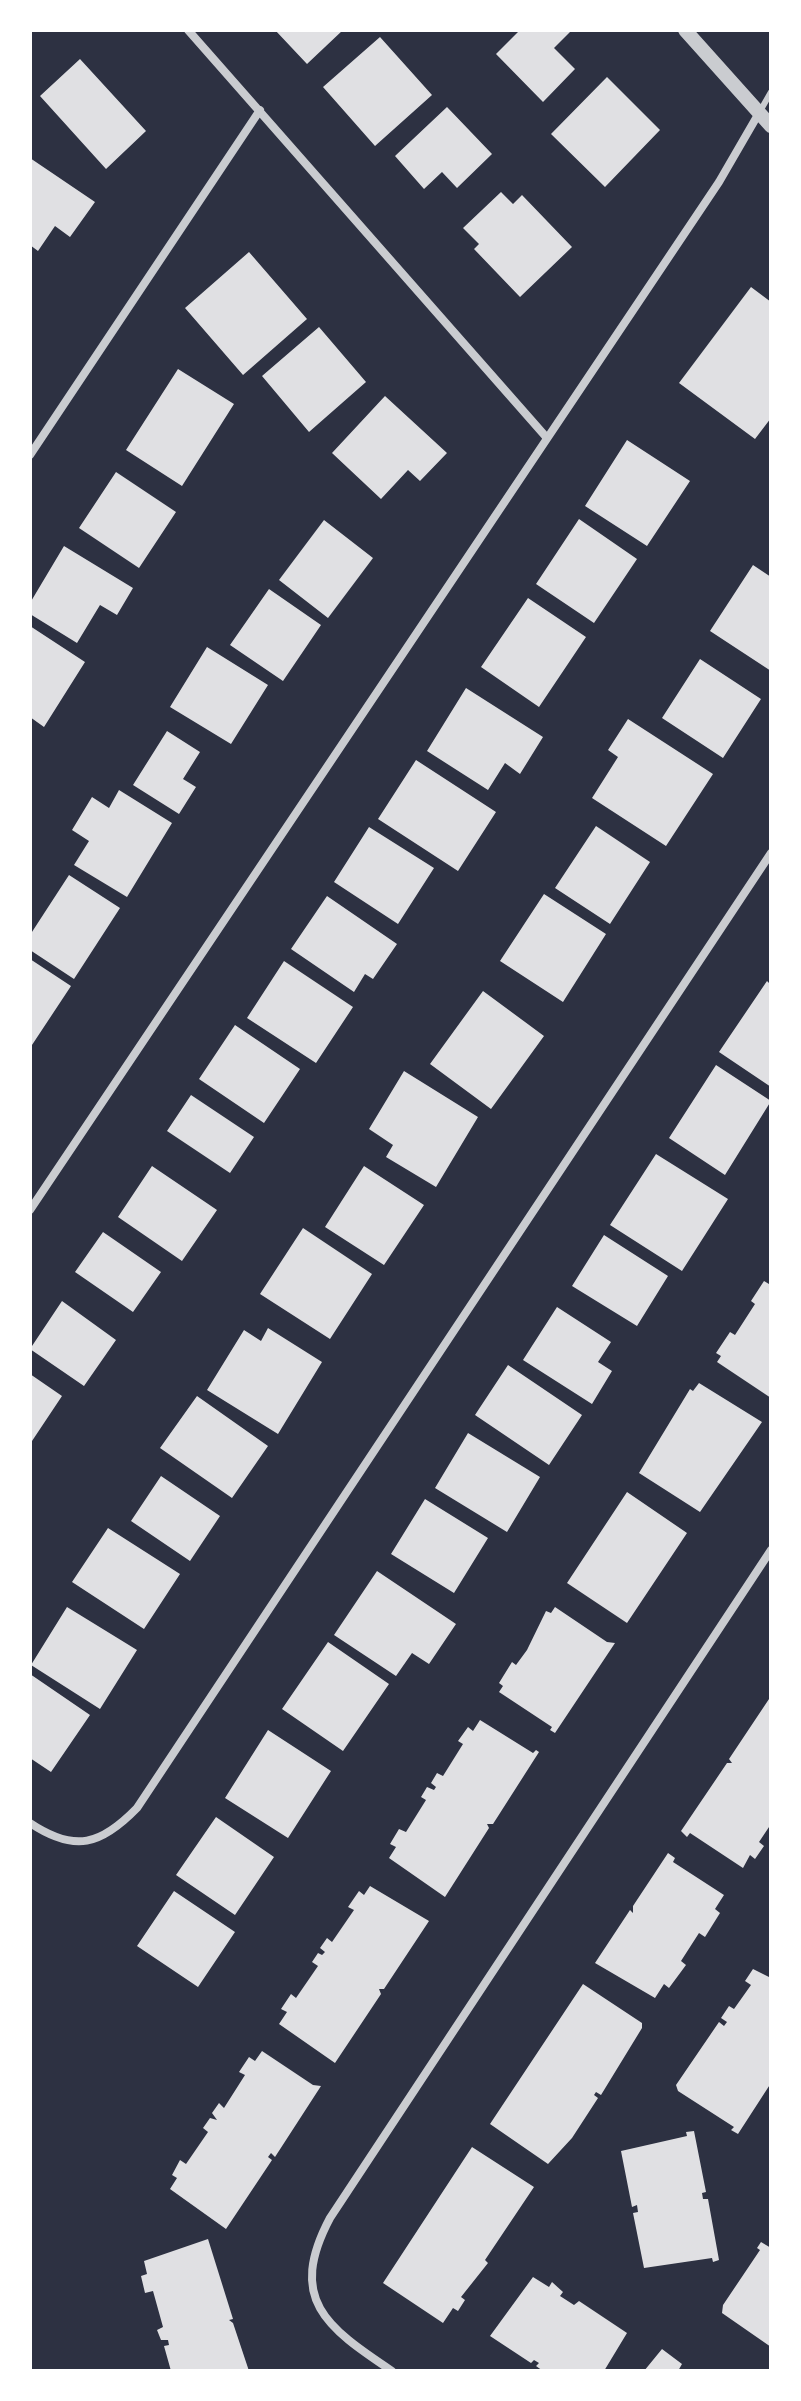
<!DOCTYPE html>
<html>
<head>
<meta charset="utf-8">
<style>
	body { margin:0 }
	#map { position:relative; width:801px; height:2401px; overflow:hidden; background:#2d3142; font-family:"Open Sans",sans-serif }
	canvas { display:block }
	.frame { position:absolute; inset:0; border:32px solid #fff; pointer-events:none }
</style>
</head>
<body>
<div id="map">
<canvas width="801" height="2401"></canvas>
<div class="frame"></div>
</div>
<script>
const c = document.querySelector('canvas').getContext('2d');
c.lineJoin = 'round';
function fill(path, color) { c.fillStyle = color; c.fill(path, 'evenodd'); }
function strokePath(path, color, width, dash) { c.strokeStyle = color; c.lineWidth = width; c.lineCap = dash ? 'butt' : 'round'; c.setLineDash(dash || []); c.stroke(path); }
fill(new Path2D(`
	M275 30H343L307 64Z
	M520 30H572L554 48 575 69 543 102 496 54Z
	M380 37 432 95 375 146 323 87Z
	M80 59 146 131 106 169 40 96Z
	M607 77 660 130 605 187 551 134Z
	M447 107 492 154 457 188 442 172 424 189 395 156Z
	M30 158 95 202 70 237 55 226 38 251 30 245Z
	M501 192 513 204 522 195 572 247 520 297 474 249 479 244 463 228Z
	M249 252 307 319 243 375 185 308Z
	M751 287 771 302V418L755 439 679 383Z
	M319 327 366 382 309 432 262 376Z
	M178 369 234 404 182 486 126 450Z
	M385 396 447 453 420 481 408 470 381 499 332 453Z
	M627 440 690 481 647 546 585 506Z
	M116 472 176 512 139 568 79 528Z
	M579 519 637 559 594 623 536 584Z
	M324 520 373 558 328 618 279 580Z
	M64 546 133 588 117 615 100 605 77 643 30 614V603Z
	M753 565 771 577V671L710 631Z
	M269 589 321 625 283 681 230 645Z
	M528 598 586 637 539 707 481 667Z
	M30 626 85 662 44 727 30 717Z
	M207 647 268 685 231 744 170 707Z
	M700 659 761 699 723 758 662 718Z
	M466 688 543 737 520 774 505 763 488 790 427 751Z
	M628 719 713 774 666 846 592 798 618 757 608 750Z
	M167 731 200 752 183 779 196 787 179 814 133 785Z
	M416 760 496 812 458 871 378 819Z
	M119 790 172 823 127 897 74 865 89 841 72 830 92 797 109 808Z
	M596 826 650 862 610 924 555 888Z
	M369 827 434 868 398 924 334 882Z
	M69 875 120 908 74 979 30 950V935Z
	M544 894 606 934 563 1002 500 961Z
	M327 896 397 944 373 979 365 974 354 992 291 949Z
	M30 959 71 986 30 1048Z
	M284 961 353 1007 316 1063 247 1018Z
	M767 981 771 985V1087L719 1052Z
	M483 991 544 1036 491 1109 430 1064Z
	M235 1025 300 1069 264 1123 199 1079Z
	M716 1065 771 1101 725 1175 669 1138Z
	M404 1071 478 1117 436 1187 386 1157 393 1145 369 1129Z
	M191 1095 254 1137 230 1173 167 1131Z
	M656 1154 728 1199 682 1271 610 1225Z
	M152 1166 217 1210 182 1261 118 1217Z
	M364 1166 424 1205 384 1265 325 1227Z
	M303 1228 372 1274 330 1339 260 1294Z
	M103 1232 161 1272 133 1312 75 1272Z
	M604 1235 668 1276 637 1326 572 1286Z
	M771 1280V1398L717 1362 721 1356 716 1353 730 1332 735 1335 755 1304 751 1301 764 1281 769 1284Z
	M62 1301 116 1340 84 1386 30 1349Z
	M557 1307 611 1342 598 1362 612 1371 592 1404 523 1360Z
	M268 1328 322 1362 278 1434 207 1390 244 1330 261 1341Z
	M508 1365 582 1415 549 1465 475 1415Z
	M30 1374 62 1396 30 1444Z
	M699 1383 762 1422 700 1512 639 1473 690 1389 693 1391Z
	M197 1396 268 1446 232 1498 160 1448Z
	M468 1433 540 1477 507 1532 435 1488Z
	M161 1476 220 1516 190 1561 131 1521Z
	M627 1492 687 1533 627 1623 567 1583Z
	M425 1499 488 1538 454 1593 391 1554Z
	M108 1528 180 1574 144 1629 72 1582Z
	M377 1571 456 1624 429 1664 412 1653 396 1676 334 1635Z
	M67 1607 137 1650 100 1709 31 1665Z
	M555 1607 607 1642 615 1643 555 1733 550 1730 552 1727 499 1692 503 1686 499 1683 512 1662 516 1665 527 1650 546 1611 551 1613Z
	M328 1642 389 1684 343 1751 282 1709Z
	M30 1674 90 1715 51 1772 30 1758Z
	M771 1696V1824L759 1842 764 1846 755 1859 750 1855 743 1868 690 1833 687 1837 681 1831 727 1763H732L729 1759Z
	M480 1720 533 1753 536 1750 539 1752 493 1824H487L489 1828 445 1897 389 1858 396 1847 390 1844 399 1829 406 1832 426 1800 421 1797 427 1787 434 1790 436 1787 431 1783 437 1773 443 1776 463 1744 458 1741 468 1727 473 1731Z
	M268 1730 331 1771 288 1838 225 1798Z
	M216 1817 274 1857 235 1915 176 1875Z
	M668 1853 675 1858 673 1862 724 1895 715 1909 720 1913 705 1937 699 1933 681 1961 686 1965 669 1988 664 1984 655 1998 595 1963 630 1910 633 1913V1906Z
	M370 1886 429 1921 384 1989H379L381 1994 335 2063 279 2024 287 2012 281 2009 291 1994 296 1998 318 1966 312 1962 318 1953 322 1955 325 1952 320 1948 327 1938 332 1942 354 1910 348 1907 359 1891 364 1895Z
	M174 1891 235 1932 198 1987 137 1946Z
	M753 1969 771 1978V2083L738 2134 731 2130 734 2127 678 2091 676 2085 719 2022 724 2026 727 2022 721 2018 729 2006 734 2009 751 1985 745 1981Z
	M583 1984 642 2023V2028L601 2095 596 2092 594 2095 598 2098 572 2138 548 2164 490 2124Z
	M262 2051 313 2085 321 2086 275 2157 271 2153 268 2157 272 2160 226 2229 170 2189 177 2178 172 2175 180 2160 186 2164 208 2132 203 2128 210 2118 217 2120 212 2113 219 2103 224 2108 245 2075 239 2072 249 2057 255 2061Z
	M694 2131 706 2192 702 2193 703 2199H708L719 2260 713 2262 712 2258 644 2268 633 2213 638 2212 637 2205 632 2207 621 2151 687 2136 686 2132Z
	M472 2147 534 2187 485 2260 488 2263 461 2297 465 2300 458 2311 453 2308 443 2323 383 2283Z
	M208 2239 233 2319 229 2320 233 2323 249 2371H171L164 2346 169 2345 168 2340H161L157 2330 163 2327 153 2291 145 2293 141 2276 147 2274 144 2261Z
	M761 2242 771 2248V2347L722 2313 723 2305 760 2250 757 2248Z
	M533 2277 549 2287 552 2282 563 2292 560 2296 574 2305 579 2301 627 2333 604 2371H543L536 2366 539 2363 534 2360 531 2363 490 2336Z
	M662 2349 682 2364 678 2371H644Z`), '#e0e0e3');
strokePath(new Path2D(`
	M759 113 771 92`), '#caccd0', 6);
strokePath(new Path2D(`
	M188 30 547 438
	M30 455 260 110
	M30 1210 719 182 759 113
	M30 1823C75 1853 101 1845 137 1808L771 853
	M392 2371C326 2327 287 2299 330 2218L771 1550`), '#caccd0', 8);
strokePath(new Path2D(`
	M685 30 771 126`), '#caccd0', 14);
</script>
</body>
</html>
